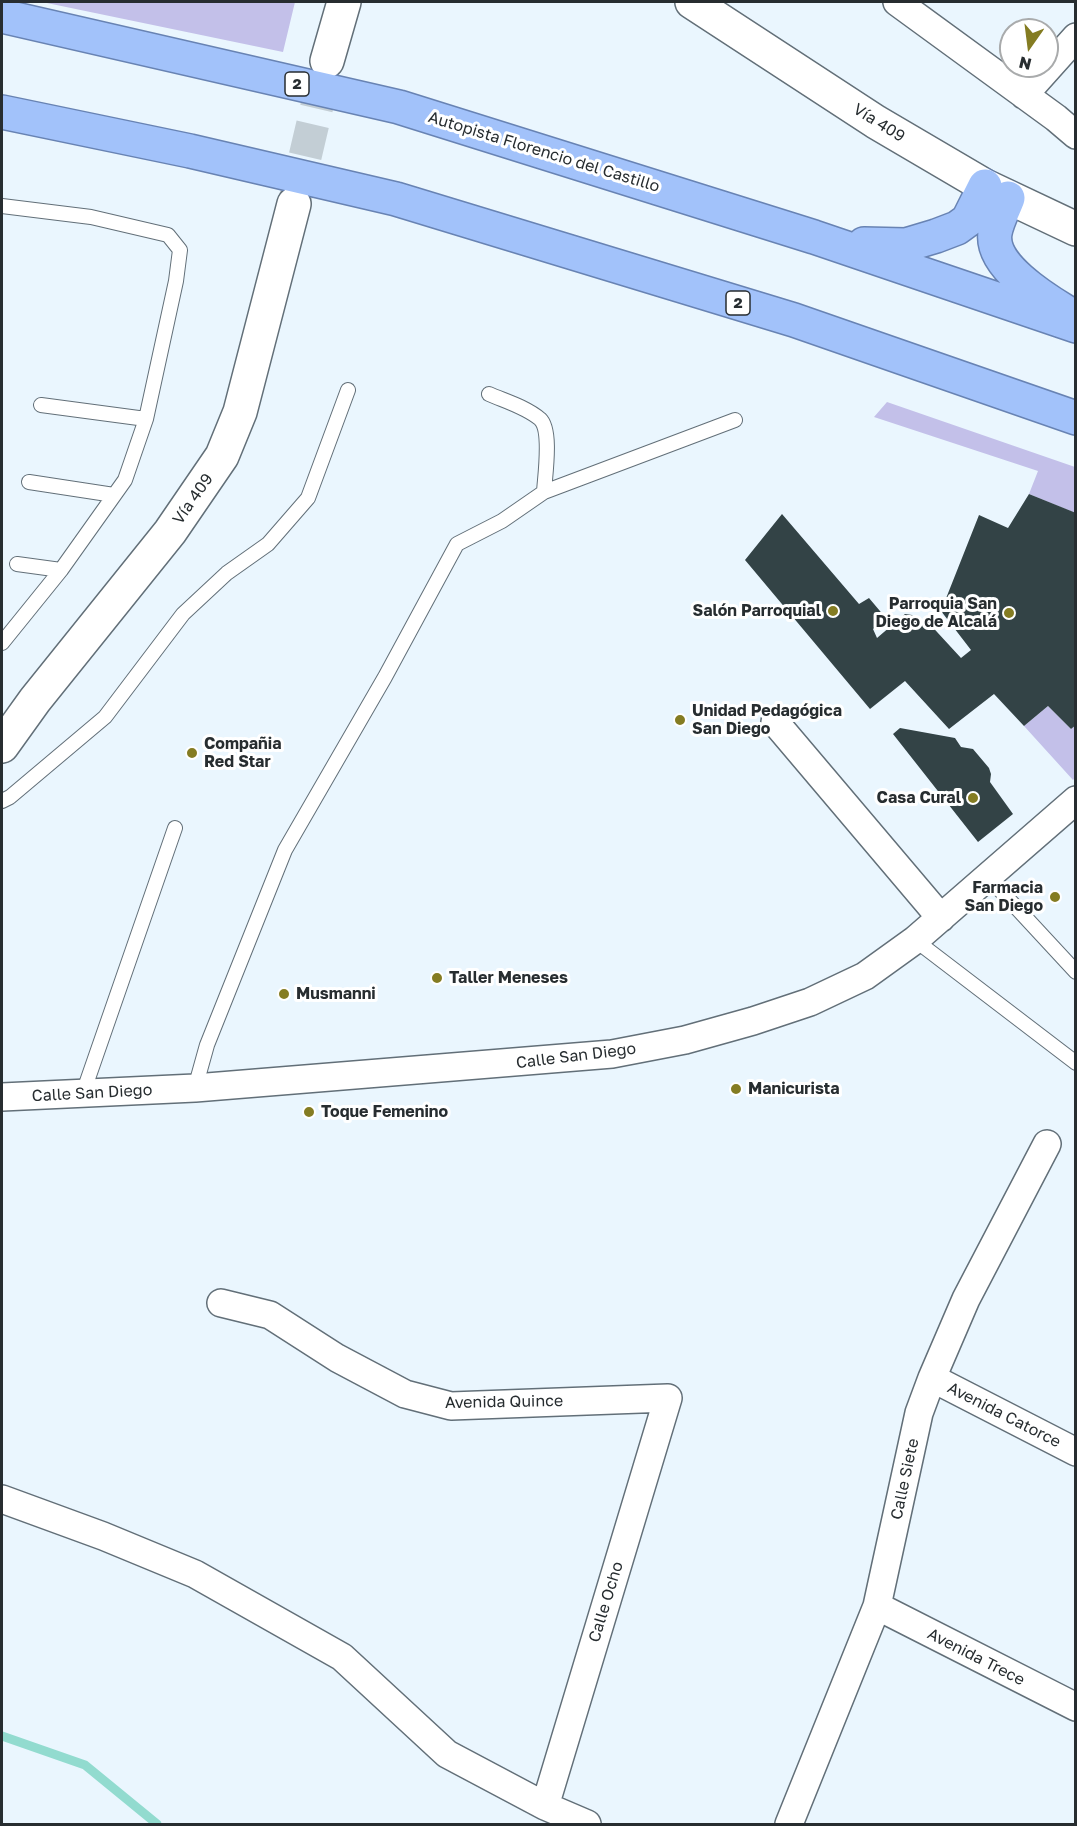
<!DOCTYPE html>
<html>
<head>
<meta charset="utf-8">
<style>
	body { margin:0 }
	#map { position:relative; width:1077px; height:1826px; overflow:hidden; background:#eaf6fe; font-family:"Golos Text",sans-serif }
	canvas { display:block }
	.frame { position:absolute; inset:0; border:3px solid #272d30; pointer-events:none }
	.north { position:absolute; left:999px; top:18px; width:60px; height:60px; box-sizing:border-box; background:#fff; border:2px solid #a9abac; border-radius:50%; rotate:194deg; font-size:16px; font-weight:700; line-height:24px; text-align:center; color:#272d30 }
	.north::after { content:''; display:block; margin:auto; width:21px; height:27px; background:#847c22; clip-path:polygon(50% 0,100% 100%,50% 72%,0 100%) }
</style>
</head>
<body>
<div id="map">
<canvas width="1077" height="1826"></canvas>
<div class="frame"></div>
<div class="north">N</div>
</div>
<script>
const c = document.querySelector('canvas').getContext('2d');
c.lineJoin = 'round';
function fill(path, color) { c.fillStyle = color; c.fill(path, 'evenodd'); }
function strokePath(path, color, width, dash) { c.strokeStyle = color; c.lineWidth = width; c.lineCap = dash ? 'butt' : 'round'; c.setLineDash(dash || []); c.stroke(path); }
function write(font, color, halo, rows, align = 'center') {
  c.font = font + ' "Golos Text",sans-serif'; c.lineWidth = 6; c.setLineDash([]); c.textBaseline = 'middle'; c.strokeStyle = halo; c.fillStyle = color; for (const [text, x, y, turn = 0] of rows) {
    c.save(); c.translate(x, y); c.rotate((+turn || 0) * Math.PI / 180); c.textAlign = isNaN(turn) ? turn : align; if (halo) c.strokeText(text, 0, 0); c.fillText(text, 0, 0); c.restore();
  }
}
fill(new Path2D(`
	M42 2H295L283 52Z
	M887 402 1075 467V513L1029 494 1038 471 874 417Z
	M1048 706 1071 729 1075 725V778L1073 780 1024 726Z`), '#c3c0e9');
strokePath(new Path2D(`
	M2 1736 85 1765 157 1824`), '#92dbcf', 9);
fill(new Path2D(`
	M1029 494 1076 513V725L1071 729 1048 706 1024 726 994 694 949 729 905 681 870 709 745 560 782 514 859 604 869 598 885 617 873 629 877 638 905 614 912 615 921 626 926 620 961 658 971 650 941 611 979 515 1008 528Z
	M900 728 955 738 961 747 973 749 989 768 991 774 990 782 1013 814 978 842 893 734Z`), '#334346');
strokePath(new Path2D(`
	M294 204 327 63`), '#c3ced5', 33, [33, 16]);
const service = new Path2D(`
	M2 206 91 217 168 235 180 250 176 281 146 419 125 480 61 570 2 643
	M489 394C505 401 526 407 540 419 552 430 545 475 544 492
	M41 405 146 419
	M29 482 114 495
	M17 564 61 570
	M2 801 10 797 105 717 183 614 227 573 268 544 308 498 348 390
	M988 877 1076 972
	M915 940 1076 1063
	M195 1088 207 1045 285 850 385 677 457 544 502 521 544 492 735 420
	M83 1093 175 828`);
const minor = new Path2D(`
	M897 2 1056 118 1076 135
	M1024 95 1076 37
	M775 722 941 918
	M2 1097 195 1088 612 1054 685 1040 753 1021 810 1002 865 976 915 940 1076 800
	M221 1303 270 1315 337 1358 405 1394 451 1406 668 1398 545 1806
	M932 1378 1076 1452
	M2 1499 103 1536 195 1574 342 1657 447 1754 545 1806 587 1824
	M877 1606 1076 1707
	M789 1824 877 1606 919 1413 932 1378 966 1299 1047 1144`);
const tertiary = new Path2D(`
	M692 2 876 122 985 186 1076 229
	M327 61 344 2
	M2 746 35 700 170 532 222 456 240 412 294 204`);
const trunk = new Path2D(`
	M2 16 399 107 814 237 1076 326
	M2 112 190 151 396 199 794 320 1076 418
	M1008 198C1004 209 997 221 995 233 990 265 1043 298 1066 312
	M864 244 906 245 936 236 957 228 968 220 985 186`);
strokePath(service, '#626f78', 16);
strokePath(minor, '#626f78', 30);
strokePath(tertiary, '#626f78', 36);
strokePath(trunk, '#6883b3', 36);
strokePath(service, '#fff', 14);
strokePath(minor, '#fff', 27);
strokePath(tertiary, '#fff', 33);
strokePath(trunk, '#a2c2fa', 33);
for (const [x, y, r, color] of [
	[833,611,6,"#847c22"],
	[1009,613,6,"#847c22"],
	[680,720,6,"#847c22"],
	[192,753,6,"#847c22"],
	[973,798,6,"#847c22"],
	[1055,897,6,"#847c22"],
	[437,978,6,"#847c22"],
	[284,994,6,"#847c22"],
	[736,1089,6,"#847c22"],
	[309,1112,6,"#847c22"]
]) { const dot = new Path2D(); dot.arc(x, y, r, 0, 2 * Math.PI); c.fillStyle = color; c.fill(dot); strokePath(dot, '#fff', 2); }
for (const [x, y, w] of [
	[297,84,24],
	[738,303,24]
]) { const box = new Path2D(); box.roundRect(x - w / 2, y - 12, w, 24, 4.5); c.fillStyle = '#fff'; c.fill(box); strokePath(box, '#272d30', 1.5); }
write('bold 15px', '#272d30', null, [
	["2",297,84],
	["2",738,303]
]);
write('16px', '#272d30', '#fff', [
	["Vía 409",879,123,32],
	["Autopista Florencio del Castillo",544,152,17],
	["Vía 409",193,499,-55],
	["Calle San Diego",576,1056,-7],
	["Calle San Diego",92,1093,-3],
	["Avenida Quince",504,1402,-1],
	["Avenida Catorce",1004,1415,27],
	["Calle Siete",905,1479,-78],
	["Calle Ocho",606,1602,-73],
	["Avenida Trece",976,1657,27]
]);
write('bold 16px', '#272d30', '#fff', [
	["Parroquia San",997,604,"right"],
	["Diego de Alcalá",997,622,"right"],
	["Salón Parroquial",821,611,"right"],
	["Unidad Pedagógica",692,711],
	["San Diego",692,729],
	["Compañia",204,744],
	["Red Star",204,762],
	["Casa Cural",961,798,"right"],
	["Farmacia",1043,888,"right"],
	["San Diego",1043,906,"right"],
	["Taller Meneses",449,978],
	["Musmanni",296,994],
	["Manicurista",748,1089],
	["Toque Femenino",321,1112]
], 'left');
</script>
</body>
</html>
